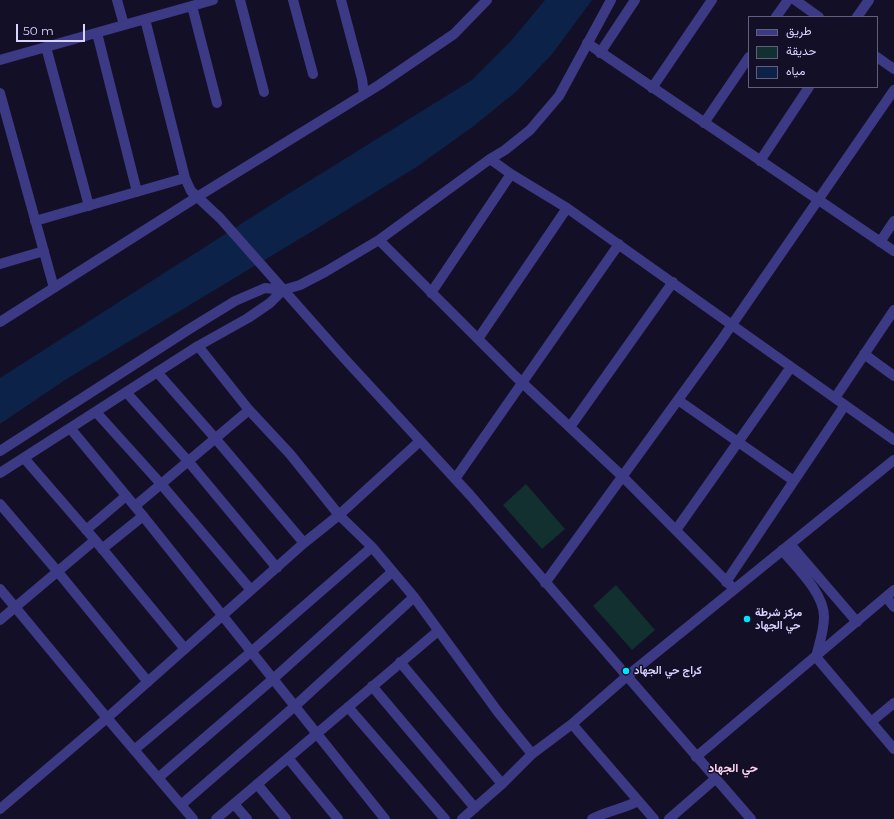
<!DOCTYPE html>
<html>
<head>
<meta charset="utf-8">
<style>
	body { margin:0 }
	#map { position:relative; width:894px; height:819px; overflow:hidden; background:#130f26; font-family:Montserrat,Vazirmatn,sans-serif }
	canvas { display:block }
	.legend { position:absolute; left:748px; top:16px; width:130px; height:72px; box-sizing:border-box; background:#130f26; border:1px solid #625e7d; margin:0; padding:5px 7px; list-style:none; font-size:12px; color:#d9d4ff }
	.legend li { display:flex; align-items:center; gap:8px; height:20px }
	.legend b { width:20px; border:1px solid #625e7d }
	.scale { position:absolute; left:16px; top:24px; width:69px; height:18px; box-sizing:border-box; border:2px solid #d9d4ff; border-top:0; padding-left:5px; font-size:12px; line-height:14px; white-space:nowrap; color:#d9d4ff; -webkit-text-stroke:3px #130f26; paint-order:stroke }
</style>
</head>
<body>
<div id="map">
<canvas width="894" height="819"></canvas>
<ul class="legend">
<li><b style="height:5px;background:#3d3a85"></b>طريق</li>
<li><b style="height:11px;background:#12302f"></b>حديقة</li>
<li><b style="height:11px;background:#0c2248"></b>مياه</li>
</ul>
<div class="scale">50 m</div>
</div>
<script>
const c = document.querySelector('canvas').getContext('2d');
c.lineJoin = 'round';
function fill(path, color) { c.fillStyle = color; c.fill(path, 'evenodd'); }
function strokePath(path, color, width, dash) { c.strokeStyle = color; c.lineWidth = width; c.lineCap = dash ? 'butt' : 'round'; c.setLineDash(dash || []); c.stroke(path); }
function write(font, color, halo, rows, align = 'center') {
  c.font = font + ' Montserrat,Vazirmatn,sans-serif'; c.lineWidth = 3; c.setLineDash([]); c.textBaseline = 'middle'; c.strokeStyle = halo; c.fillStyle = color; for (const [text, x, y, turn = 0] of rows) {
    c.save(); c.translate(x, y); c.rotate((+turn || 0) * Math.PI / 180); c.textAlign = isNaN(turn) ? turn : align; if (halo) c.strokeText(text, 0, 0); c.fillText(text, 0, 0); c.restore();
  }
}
fill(new Path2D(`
	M526 484 565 529 542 549 503 505Z
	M616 585 655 630 632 650 593 606Z`), '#12302f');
fill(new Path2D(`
	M545 0H592L553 53 517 91 475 125 418 166 316 229 65 380 0 424V378L280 199 472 80 510 42Z`), '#0c2248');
strokePath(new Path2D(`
	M117 0 124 25
	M240 0 264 92
	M293 0 313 74
	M341 0 362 79 364 94
	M795 0 819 17
	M192 6 217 103
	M776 17 788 0
	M857 17 869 0
	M145 19 185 178 191 191 220 218 343 357 470 495 751 819
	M97 33 137 192
	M587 43 894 251
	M46 47 89 206
	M600 53 635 0
	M877 57 894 69
	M0 60 213 0
	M652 88 712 0
	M0 93 54 288
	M704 123 749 57
	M490 159 511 174 567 208 894 440
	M760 161 809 87
	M35 221 185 178
	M379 240 514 375 622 476 734 589
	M880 242 894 221
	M0 264 44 251
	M431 293 511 174
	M0 322 197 197 379 85 454 34 487 0
	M478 339 567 208
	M198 346 249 410 290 454 339 515 372 547 414 597 498 712 532 754
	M864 354 894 376
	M157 372 215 438 304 543
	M126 392 188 461 277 568
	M835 398 894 310
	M678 400 794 481
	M96 412 161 484 251 590
	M570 427 673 282
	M70 428 143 516 385 819
	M0 451 191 328 235 301 265 288 283 290
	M24 458 95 540 185 649
	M0 473 198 346 248 318 270 303 283 290 300 285 325 272 379 240 490 159 505 150 530 130 559 96 611 0
	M455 479 619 244
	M0 504 58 572 148 682
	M135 506 249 410
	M86 530 126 496
	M676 530 791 367
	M790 544 857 622
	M102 549 143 516
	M782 550C797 568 824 593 824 617 824 631 819 644 816 657L894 749
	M726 582 845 405
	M545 583 720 342 894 90
	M0 589 107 718 193 819
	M886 597 894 607
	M0 620 95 540
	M400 662 502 784
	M372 686 475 808
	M348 707 445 819
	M871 722 894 703
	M572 724 654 819
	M134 750 251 652 372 547
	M696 757 894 590
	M288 758 338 819
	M158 778 273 679 392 572
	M257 784 286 819
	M234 804 247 819
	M181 805 295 706 414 597
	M0 809 107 718 304 543 339 515 420 441
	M216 819 438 631
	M462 819 502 784 532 754 572 724 626 677 894 460
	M592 819C607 811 623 809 638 801
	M669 819 715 779`), '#3d3a85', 10);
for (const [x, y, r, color] of [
	[747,619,4,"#00e5ff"],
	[626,671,4,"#00e5ff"]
]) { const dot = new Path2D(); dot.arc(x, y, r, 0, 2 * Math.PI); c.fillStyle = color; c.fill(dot); strokePath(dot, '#130f26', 1.5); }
write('bold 11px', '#d9d4ff', '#130f26', [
	["مركز شرطة",755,613],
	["حي الجهاد",755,626],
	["كراج حي الجهاد",634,671]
], 'left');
write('bold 12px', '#ffd6f0', '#130f26', [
	["حي الجهاد",733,768]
]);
</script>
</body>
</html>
